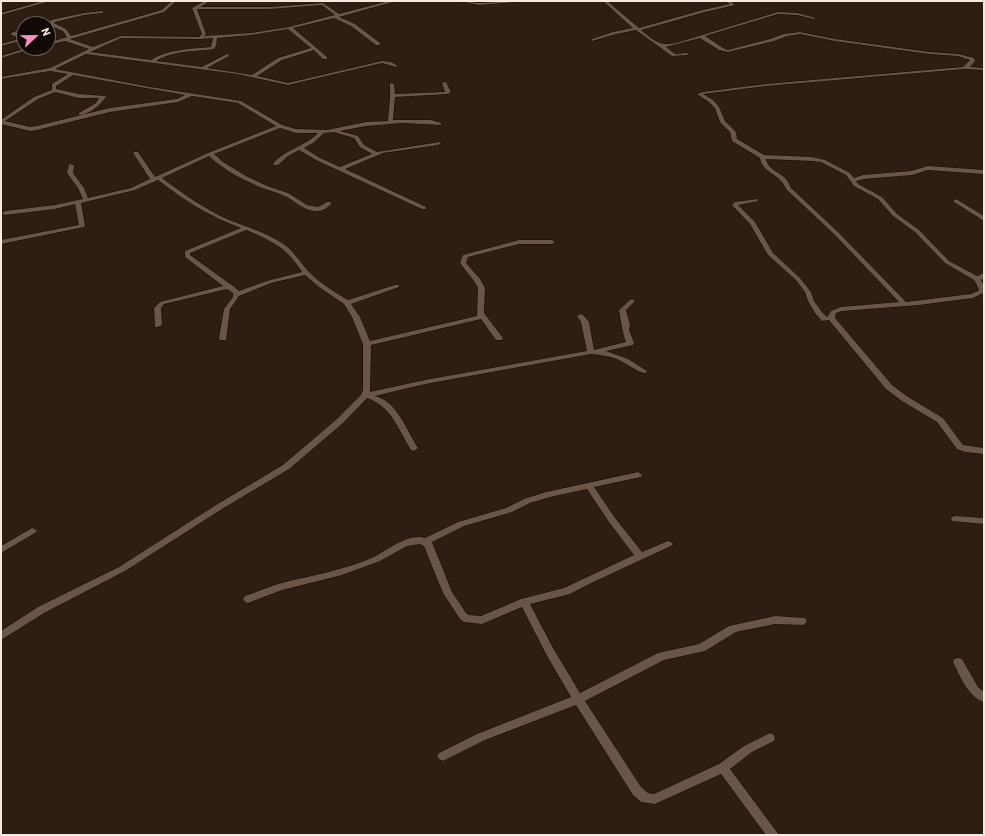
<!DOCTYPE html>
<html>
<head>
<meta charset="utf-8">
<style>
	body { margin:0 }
	#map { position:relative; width:985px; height:836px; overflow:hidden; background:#2e1d12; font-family:Barlow,sans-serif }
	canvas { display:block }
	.frame { position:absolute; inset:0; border:2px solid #f5e9e1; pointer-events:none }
	.north { position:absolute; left:16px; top:16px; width:40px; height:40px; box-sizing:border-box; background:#110905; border:1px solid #6c635d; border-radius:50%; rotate:68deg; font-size:11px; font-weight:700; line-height:16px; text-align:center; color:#f5e9e1 }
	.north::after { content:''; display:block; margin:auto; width:14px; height:18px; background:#fb8fc4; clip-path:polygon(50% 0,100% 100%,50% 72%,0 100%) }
</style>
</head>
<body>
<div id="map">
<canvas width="985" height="836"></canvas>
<div class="frame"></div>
<div class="north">N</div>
</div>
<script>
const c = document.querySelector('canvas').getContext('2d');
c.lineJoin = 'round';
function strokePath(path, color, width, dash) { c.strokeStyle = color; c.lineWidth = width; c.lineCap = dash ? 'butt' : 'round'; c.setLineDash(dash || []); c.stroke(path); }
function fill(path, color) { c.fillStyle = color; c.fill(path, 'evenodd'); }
const street = new Path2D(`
	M43 1H50L1 15V13Z
	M172 1 175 2 164 12 70 39 93 47 121 36 199 37 202 34 192 8 205 1H210L200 7H270L323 3 339 14 389 1H396L339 17 355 24 380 43V45H376L351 26 334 18 293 28 327 57V59H323L314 50 282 60 257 76 288 83 382 61 391 62 398 66 396 67 382 63 288 85 237 74 86 54 55 69 150 87 241 101 282 125 296 129 327 130 366 122 388 121 390 97V83L394 84 395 94 445 92 442 83 444 82H446L451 92 448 94 395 97 393 120H431L441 123V125L402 123 366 126 340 131 358 136 364 145 377 152 440 142 441 143 438 145 383 153 345 169 426 207V209H422L316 160 299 150 288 156 278 165H274L273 164C285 149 305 147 318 133H296L280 128 214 154 223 162 246 176 267 186 288 193 307 205 318 207 327 202H331V204C326 209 321 212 315 211 301 210 294 199 282 195 277 192 270 191 265 189 245 181 225 171 209 156L162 178C184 194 204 209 229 220 247 227 265 232 282 243 294 251 299 261 309 272 320 283 334 292 348 300L395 285H399V287L351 304 360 317 370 341 477 316 478 288 474 281 460 263 463 255 519 240H552L555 242 552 244H519L468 257 466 263 480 279 485 288 484 313 503 338 502 340H496L481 319 371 345 370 392 425 380 587 351 581 322 577 316 581 314 583 315 589 322 594 350 626 342C622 331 621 321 619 310L630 300 632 299 635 301 626 310 630 325 629 330 634 343 633 345 606 351 628 359 647 371 646 373C639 374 625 362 617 359 608 356 600 355 591 354L425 384 375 396C397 401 407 431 418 448L414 451 411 450C398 429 392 407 367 398L343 423 289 469 222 509 125 571 44 613 1 640V631L38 607 119 567 216 505 283 465 337 419 361 395 363 390V344L352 317 344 304 319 287 305 275 271 283 239 296 230 309 226 340H220L219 338 224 309 233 297V293L227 289 164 304 161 308 162 325 158 327H155L154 308 160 302 223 286 185 257V251L241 228C209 216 185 201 158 180L135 190 81 203 85 226 84 227 1 244V240L79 225 75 204 55 209 5 215 2 213 5 211 55 205 83 199 78 188 67 173 69 164 74 165 73 173 84 188 88 198 131 188 150 179 133 153 134 152H138L155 177 208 153 276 126 238 103 192 96 178 102 110 112 37 130 30 131 1 124V120L34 97 52 90V84L68 74 50 71 1 79V77L50 68 89 49 65 41 48 45V43L67 37 63 31 49 25 51 20 84 13 103 11V13H102L84 15 55 22 54 23 66 29 71 36 162 10ZM322 5 335 15 289 27 251 33 204 36 206 34 197 9H270ZM288 29 311 48 278 58 252 75 207 68 229 56V55L227 54 202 67 156 61C174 50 194 52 214 49L216 46 217 38 251 35ZM121 38 200 39 213 38 211 47C190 49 169 49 151 60L90 52ZM73 75 185 95 177 99 110 108 37 126 30 127 5 121 38 99 55 92 79 98H99L96 103 79 113V115C89 115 100 105 106 97L105 96 79 94 56 89V86ZM334 132 354 138 360 147 372 154 340 167 320 158 304 148 313 143 324 133ZM246 230C261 236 277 243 288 254 293 259 298 266 302 272L267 281 239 291 232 285 230 284 190 255V253Z
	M459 1 479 3 518 1 516 2 479 5Z
	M603 1H607L639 28 703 10 730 4 727 2 728 1H730L735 5 705 12 641 30C653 40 660 47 676 43L778 12 797 13 816 18 814 19 797 15 778 14 705 36 723 48 728 50 770 39 784 34 800 32 835 39 929 52 958 54 974 58 975 61 970 67 984 68V70L964 69 766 86 703 94 713 100 719 107 725 121 736 132 737 139 764 155 812 157 825 160 850 173 854 178 863 175 911 171 928 166 984 170V174L928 170 912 175 864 179 856 181 858 184 882 197 897 214 919 230 949 261 977 276 984 273V278L981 280 984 286 983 293 973 298 919 305 842 311 836 313 835 318 892 385 908 397 943 418 963 445 984 448V454L965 452 957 449 937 422 902 401 886 389 829 320 822 321 815 313 808 301 805 292 796 280 768 255 750 224 732 205 735 202 758 199V201L738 205 755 222 773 253 800 278 811 292 814 301 822 312 827 317 828 316 831 311 841 307 899 302 834 234 787 190C785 188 784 184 782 182 775 173 762 171 760 158L732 141 730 132 720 122 715 108 709 102 697 94 703 92 766 84 963 67 970 60 958 56 929 54 835 41 800 34 787 36 774 41 728 52 719 50 700 38 666 47 675 54 687 53 689 54 687 55 672 56 636 30 616 34 592 41V39L613 32 633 28ZM766 159 812 161 821 162 846 175 854 186 878 199 893 216 915 232 945 263 974 280 979 289 978 291 971 294 906 302 838 232 791 188C790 185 788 182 786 179 780 172 768 170 766 159Z
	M24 28V30L16 33 24 36V40L1 46V44L23 38 11 35V33Z
	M27 48H34L1 58V56Z
	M956 199 984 216V221L954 202 953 201Z
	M638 472 642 475 641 477 594 487 615 518 642 552 668 541 671 542 673 544 671 546 589 584 570 594 530 604 553 648 580 693 658 653 699 644 729 626 775 616 805 618 807 621 805 624 802 625 775 624 736 632 705 651 664 660 585 701 641 787 648 793 654 794 719 764 744 746 770 733 774 735 775 738 774 741 752 752 730 769 779 835H766L721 774 655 804 641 802 633 795 576 705 485 740 443 761 439 759 437 756 439 753 477 734 571 697 546 654 522 607 482 624 464 622 460 619 443 593 424 546 420 544 407 546 380 561 342 575 282 590 248 603 245 602 243 599 245 596C257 592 270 586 282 583 313 575 345 570 374 557 388 550 408 533 425 538L458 522 506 508 524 499 546 492ZM587 489 609 522 634 555 564 588 521 599 481 616 469 615 466 613 452 592 432 542 464 526 512 512 530 503 550 497Z
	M955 516 984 518V524L952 521 951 519 952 517Z
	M32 528 35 529 37 531 35 533 1 553V546Z
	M958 658 962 659 978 687 984 692V702C968 697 960 676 953 662L954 659Z`);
strokePath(street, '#160701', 1);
fill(street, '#6a5649');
</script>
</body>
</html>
